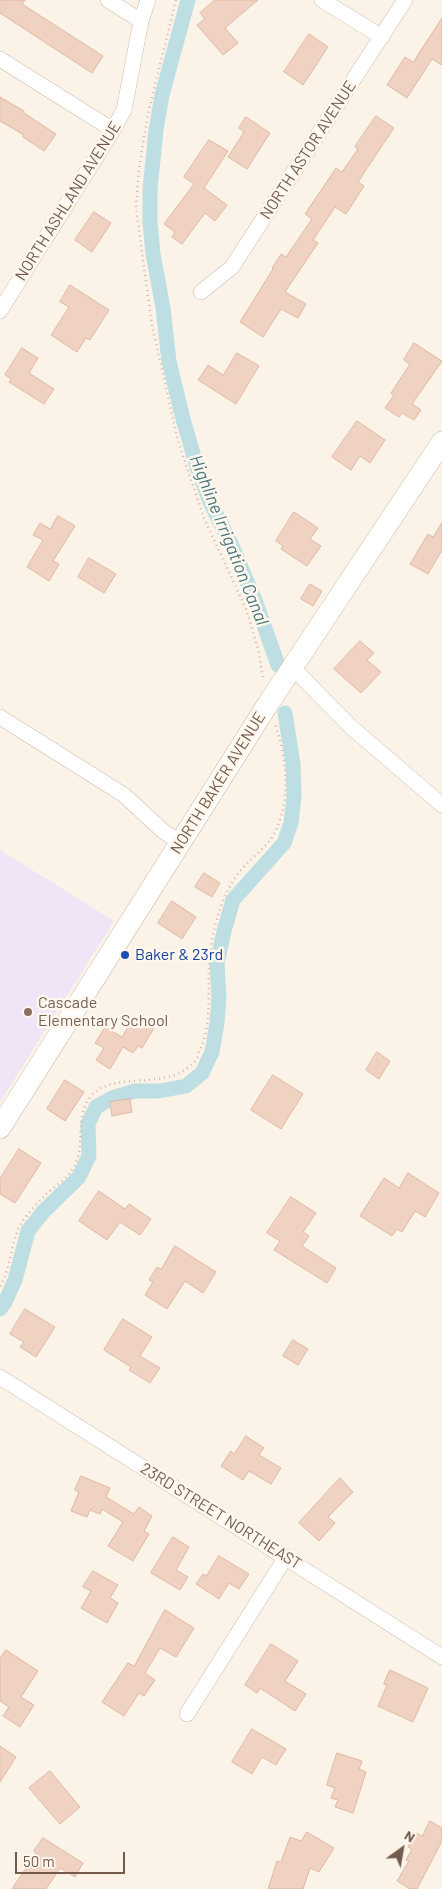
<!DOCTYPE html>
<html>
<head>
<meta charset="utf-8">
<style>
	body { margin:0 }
	#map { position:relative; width:442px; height:1889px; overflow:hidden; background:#fbf3e7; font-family:Barlow,sans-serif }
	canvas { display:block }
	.north { position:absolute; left:377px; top:1824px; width:50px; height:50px; -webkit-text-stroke:4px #fef7ed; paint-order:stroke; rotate:32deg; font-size:14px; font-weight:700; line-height:20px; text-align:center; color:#735a4d }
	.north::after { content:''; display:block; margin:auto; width:18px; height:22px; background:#735a4d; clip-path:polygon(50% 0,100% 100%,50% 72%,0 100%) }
	.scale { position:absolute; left:15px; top:1852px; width:110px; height:22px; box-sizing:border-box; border:2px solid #735a4d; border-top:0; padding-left:6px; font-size:15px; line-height:18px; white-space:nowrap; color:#735a4d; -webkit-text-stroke:4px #fef7ed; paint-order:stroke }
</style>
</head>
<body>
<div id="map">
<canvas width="442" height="1889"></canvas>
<div class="north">N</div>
<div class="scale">50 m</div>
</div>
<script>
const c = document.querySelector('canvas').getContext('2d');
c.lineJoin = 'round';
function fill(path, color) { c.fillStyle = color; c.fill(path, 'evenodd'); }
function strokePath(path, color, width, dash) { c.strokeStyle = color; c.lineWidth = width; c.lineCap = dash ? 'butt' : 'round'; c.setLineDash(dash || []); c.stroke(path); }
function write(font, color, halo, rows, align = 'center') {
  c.font = font + ' Barlow,sans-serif'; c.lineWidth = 5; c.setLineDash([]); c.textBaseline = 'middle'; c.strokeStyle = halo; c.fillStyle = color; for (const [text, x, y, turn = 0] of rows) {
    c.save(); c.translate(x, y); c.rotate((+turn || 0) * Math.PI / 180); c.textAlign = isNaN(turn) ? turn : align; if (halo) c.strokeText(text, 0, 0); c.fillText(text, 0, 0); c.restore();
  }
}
fill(new Path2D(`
	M0 850 114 921 0 1102Z`), '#f0e4f7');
strokePath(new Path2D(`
	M188 0 162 95 156 130 150 189V222L153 254 163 308 169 361 183 419 197 467 210 502 232 546 256 603 278 665
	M0 1309 5 1302 15 1280 28 1231 43 1212 79 1177 89 1156 88 1124 96 1107 112 1098 135 1091H159L186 1086 202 1073 212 1052 217 1023 219 996 217 964 224 931 233 900 284 843 291 823 294 796 293 764 285 713`), '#bddfe3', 15);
const building = new Path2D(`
	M0 0H25L22 4 103 56 92 73 0 13Z
	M215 0H258L225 28 238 43 223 55 197 25 205 19 200 13Z
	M442 18V65L432 59 407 98 387 85 405 57 413 62Z
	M309 34 328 47 303 85 284 72Z
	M0 97 24 111V113L56 134 44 151 23 137 24 135 0 121Z
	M376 116 394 128 358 182 364 186 346 214 335 207 313 240 318 243 285 292 306 304 298 318 281 309 263 337 240 322 273 269 272 268 281 254 286 257 312 219 305 214 336 168 342 172 358 149 355 147Z
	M246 117 270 133 247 169 228 157 244 132 239 128Z
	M209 140 228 151 204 188 227 205 215 221 205 213 182 244 172 237 175 232 164 224 194 184 184 177Z
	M94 212 111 223 92 252 75 240Z
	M70 285 109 310 90 340 86 338 77 352 51 335 69 307 60 302Z
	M414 343 442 361 412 404 421 410 414 420 402 413 399 417 385 408 394 395 391 393 410 364 404 360Z
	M22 348 38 358 29 373 54 389 44 404 9 382 11 379 5 375Z
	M237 353 259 366 236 404 198 380 208 365 223 375Z
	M357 421 385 440 370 463 360 456 351 470 332 457Z
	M294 512 318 528 310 539 321 546 307 566 281 549 283 546 276 541Z
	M58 516 75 526 53 561 59 564 49 581 27 567 43 540 33 535 40 523 50 529Z
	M442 523V550L428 574 410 564 428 534 433 537Z
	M89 558 116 574 104 593 78 577Z
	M310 584 322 591 313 606 301 599Z
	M360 641 374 653 367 660 381 672 361 693 334 669Z
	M204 873 220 883 212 897 195 887Z
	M172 901 196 917 182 939 158 923Z
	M134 1016 154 1028 142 1048 138 1046 133 1053 123 1047 110 1069 96 1060 104 1048 95 1043 105 1027 122 1037Z
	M377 1052 390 1061 379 1079 366 1070Z
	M273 1075 303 1094 281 1129 251 1110Z
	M65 1080 84 1092 65 1121 47 1109Z
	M130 1099 132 1112 112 1116 110 1102Z
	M19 1149 41 1163 15 1203 0 1194V1179Z
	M408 1173 439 1193 425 1217 415 1211 402 1232 397 1229 392 1236 360 1216 384 1178 399 1188Z
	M99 1191 125 1209 129 1204 151 1219 140 1235 120 1222 107 1240 79 1221Z
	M291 1197 316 1213 303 1232 309 1236 302 1246 336 1268 327 1283 274 1250 280 1241 267 1233Z
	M175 1246 216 1272 203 1293 185 1281 167 1309 145 1295 153 1282 149 1280 157 1267 161 1269Z
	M25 1309 55 1327 36 1357 20 1347 24 1342 10 1334Z
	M123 1319 152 1337 140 1356 160 1368 150 1383 129 1370 131 1367 104 1350Z
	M293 1340 308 1349 298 1365 283 1356Z
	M246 1436 264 1448 259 1455 281 1468 271 1484 249 1471 243 1480 221 1466 231 1451 234 1454Z
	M81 1476 110 1488 106 1497 134 1514 139 1507 152 1516 144 1531 149 1534 133 1561 108 1546 123 1522 102 1509 100 1514 90 1510 87 1517 71 1511 79 1492 75 1490Z
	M340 1478 353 1492 328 1517 335 1523 319 1541 299 1523Z
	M173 1537 189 1547 176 1570 188 1577 180 1590 151 1573Z
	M219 1556 249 1574 239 1589 229 1583 219 1599 196 1584 203 1574 206 1576Z
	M93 1571 118 1585 110 1598 118 1603 107 1623 81 1608 91 1591 83 1587Z
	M165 1610 194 1628 176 1657 160 1648 145 1673 155 1680 144 1696 139 1693 124 1716 102 1702 128 1663 134 1666Z
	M271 1644 298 1661 285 1681 306 1694 295 1711 260 1688 257 1693 245 1685Z
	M6 1650 38 1671 21 1697 34 1705 20 1727 3 1716 9 1707 0 1701V1659Z
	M390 1670 428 1688 413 1722 378 1706 387 1685 384 1684Z
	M252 1729 286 1749 276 1765 262 1757 252 1774 232 1762Z
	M0 1746 16 1757 0 1782Z
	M337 1753 362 1761 359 1769 366 1772 353 1813 335 1807 338 1800 331 1798 335 1788 327 1785Z
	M50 1771 80 1807 60 1824 29 1788Z
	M430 1821 442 1828V1841L417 1889H410L397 1881 409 1861 406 1860 412 1849 408 1847 416 1833 422 1836Z
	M307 1832 334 1848 319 1872 310 1868 303 1889H268L277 1861 281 1862 290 1837 301 1841Z
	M43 1838 83 1863 75 1877 60 1868 46 1889H12L36 1853 34 1851Z`);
fill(building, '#efd2c1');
strokePath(building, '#e0b8a2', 1);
const street = new Path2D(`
	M108 0 141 21
	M322 0 382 37
	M0 59 113 130
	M201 292 232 267 405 0
	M0 311 113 130 124 110 141 21 148 0
	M292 667 351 727 442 805
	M0 717 124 795 163 831 181 843
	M0 1377 442 1657
	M187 1714 286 1557`);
const secondary = new Path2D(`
	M0 1128 268 704 442 442`);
strokePath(street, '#ccbbae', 16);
strokePath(secondary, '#cfbbac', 22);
strokePath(new Path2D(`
	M176 0 148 114 139 168 136 207 141 245 152 325 178 441 204 518 246 609 258 649 263 678
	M0 1286C12 1267 10 1241 22 1222 28 1213 37 1204 44 1196 54 1187 67 1179 74 1167 86 1146 74 1114 92 1095 115 1070 168 1092 194 1062 197 1060 198 1055 199 1052 215 1018 205 983 211 948 215 920 223 893 240 871 252 856 270 846 277 828 291 796 286 756 275 724`), '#d4b5a4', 2.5, [1, 4]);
strokePath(street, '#fff', 15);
strokePath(secondary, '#fff', 21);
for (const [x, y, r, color] of [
	[125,955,5,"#1a4fb4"],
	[28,1012,5,"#8d6e63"]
]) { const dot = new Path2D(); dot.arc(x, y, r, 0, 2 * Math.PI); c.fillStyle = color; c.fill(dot); strokePath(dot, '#fef7ed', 2); }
write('16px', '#735a4d', '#fef7ed', [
	["NORTH ASTOR AVENUE",308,150,-57],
	["NORTH ASHLAND AVENUE",68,201,-58],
	["NORTH BAKER AVENUE",218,783,-58],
	["23RD STREET NORTHEAST",221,1516,32]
]);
write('16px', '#164399', '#fef7ed', [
	["Baker & 23rd",135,955]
], 'left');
write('16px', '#785e54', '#fef7ed', [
	["Cascade",38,1003],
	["Elementary School",38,1021]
], 'left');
write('italic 18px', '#45767e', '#fef7ed', [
	["Highline Irrigation Canal",229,540,68]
]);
</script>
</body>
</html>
